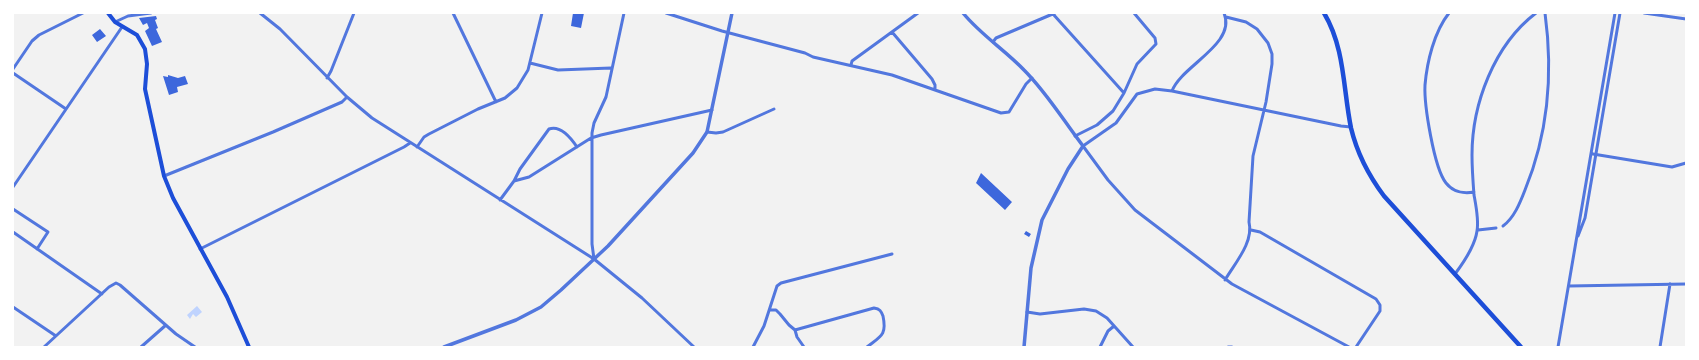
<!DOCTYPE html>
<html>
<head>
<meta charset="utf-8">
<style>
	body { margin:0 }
	#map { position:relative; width:1699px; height:360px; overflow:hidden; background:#f2f2f2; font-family:Cabin,sans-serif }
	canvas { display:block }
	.frame { position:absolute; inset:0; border:14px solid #fff; pointer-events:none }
</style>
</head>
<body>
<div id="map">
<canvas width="1699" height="360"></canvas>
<div class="frame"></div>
</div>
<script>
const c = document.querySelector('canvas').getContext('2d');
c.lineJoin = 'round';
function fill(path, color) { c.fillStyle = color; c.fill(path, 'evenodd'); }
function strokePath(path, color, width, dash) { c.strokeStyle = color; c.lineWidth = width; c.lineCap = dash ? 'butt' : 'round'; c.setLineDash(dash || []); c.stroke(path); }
fill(new Path2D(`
	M197 306 202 312 196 317 193 314 190 319 187 315Z`), '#bfd3fe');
fill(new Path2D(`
	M573 13H584L581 28 571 26Z
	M156 16 157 19 155 20 158 28 156 29 162 42 152 46 145 31 149 28 147 23 143 25 139 18Z
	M100 29 106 36 97 42 92 35Z
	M168 75 178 78 185 76 188 84 177 87 178 92 169 95 163 76 168 77Z
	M981 173 1012 202 1005 210 976 183Z
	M1026 231 1031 234 1029 237 1024 234Z`), '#3d67dc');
strokePath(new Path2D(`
	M260 13 280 29 347 97 372 118 594 259 642 298 694 347
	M453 13 496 102
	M666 13 722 31 805 53 813 57 892 75 1001 113 1009 112 1026 84 1032 78
	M1449 13C1434 32 1427 62 1425 85 1424 105 1434 168 1446 183 1453 192 1464 194 1474 192
	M1644 13 1686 19
	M1053 14 1124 93
	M115 22 128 16 151 13
	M892 32 932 79 935 85V90
	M993 42 996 38 1055 13
	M530 63 558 70 611 68
	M851 65 852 61 918 13
	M13 69 32 41 39 35 83 13
	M13 73 66 109
	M327 78 331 71 354 13
	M1172 91C1181 66 1237 44 1224 13
	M707 132 716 133 723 132 774 109
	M1075 136 1097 125 1113 111 1124 93 1137 64 1156 44 1155 38 1134 13
	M417 147 424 137 429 134 478 109 505 98 517 88 528 70 542 13
	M1593 154 1672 167 1686 163
	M164 176 273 132 342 102 347 97
	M514 181 520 169 549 129C560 125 571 138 577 147
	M13 187 122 27
	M500 200 514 181 529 177 591 138 601 135 712 110
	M13 209 48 232 37 249
	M1503 226C1514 218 1520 203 1525 190 1548 134 1553 72 1545 13
	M1251 230 1260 232 1376 299 1380 305V311L1356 347
	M1478 230 1496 228
	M13 232 102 294
	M1578 236 1585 218 1620 13
	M200 249 404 147 410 143
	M594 259 592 244V133L594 123 606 97 624 13
	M1455 274C1464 262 1475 246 1477 231 1479 220 1476 206 1474 195 1473 182 1472 169 1472 155 1472 104 1494 45 1536 13
	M1225 280C1235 263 1254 242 1249 222L1253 156 1266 102 1272 64V54L1268 43 1257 29 1246 22 1226 17
	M1569 286 1686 284
	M13 307 56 336
	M770 310H776L780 314 789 325 795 330 797 337 804 347
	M1027 312 1040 314 1084 309 1096 311 1107 318 1133 347
	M795 330 874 308C880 309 881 311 883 316 887 335 881 336 867 347
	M44 347 109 287 116 283 120 285 176 334 195 347
	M141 347 166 325
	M753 347 764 326 777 286 781 283 892 254
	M1100 347 1108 331 1114 326
	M1228 347H1232
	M1349 347 1232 284 1135 210 1108 180 1083 146 1116 123 1137 94 1155 89 1172 91 1341 126 1351 127
	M1558 347 1615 13
	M1660 347 1670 284`), '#5277de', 3);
strokePath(new Path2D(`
	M963 13C981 35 1005 50 1024 70 1047 93 1063 120 1083 146L1068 169 1042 220 1031 268 1024 347
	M444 347 516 320 541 307 561 290 608 246 693 153 707 132 732 13`), '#5277de', 3.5);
strokePath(new Path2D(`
	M108 13 115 22 137 35 145 49 147 64 145 89 164 176 173 198 227 297 249 347`), '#1d4ed8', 4);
strokePath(new Path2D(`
	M1324 13C1345 48 1343 89 1351 128 1357 153 1369 176 1384 196L1521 347`), '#1d4ed8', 4.5);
</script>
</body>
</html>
